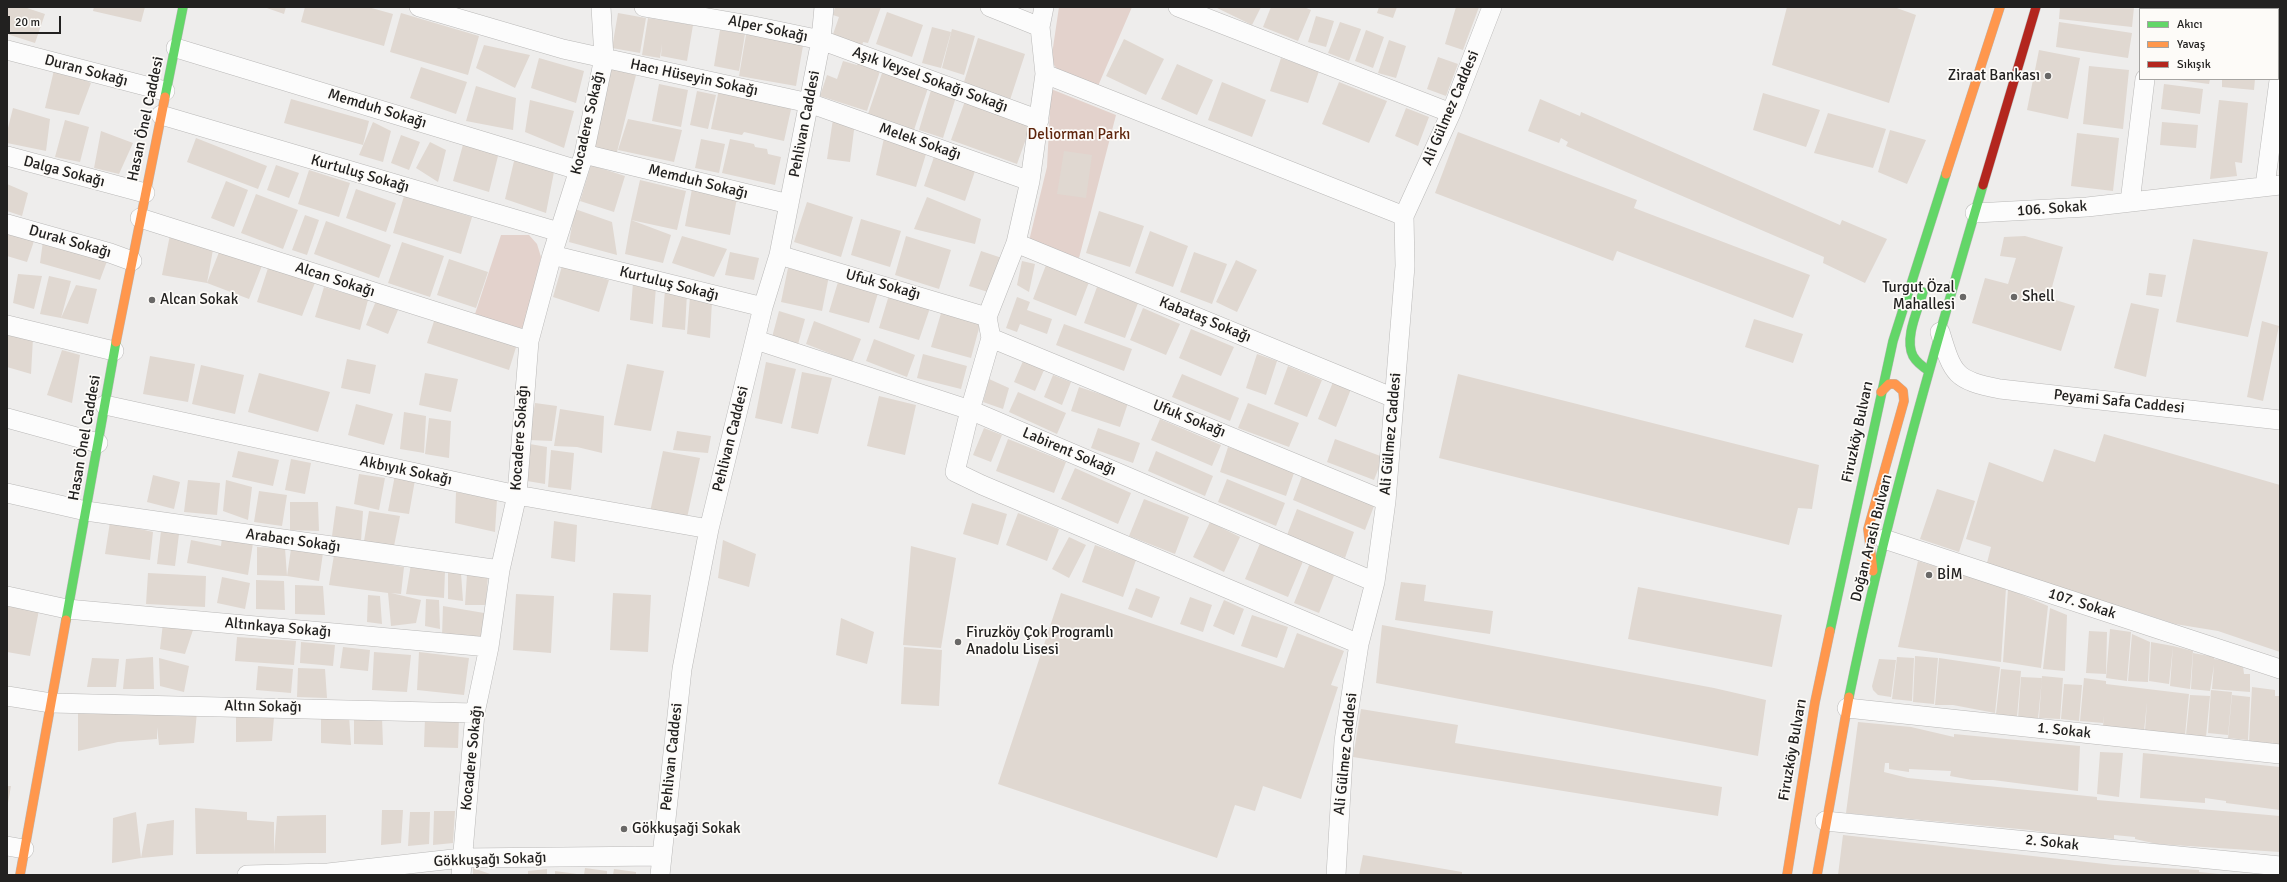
<!DOCTYPE html>
<html>
<head>
<meta charset="utf-8">
<style>
	body { margin:0 }
	#map { position:relative; width:2287px; height:882px; overflow:hidden; background:#eeedec; font-family:Signika,sans-serif }
	canvas { display:block }
	.frame { position:absolute; inset:0; border:8px solid #222120; pointer-events:none }
	.legend { position:absolute; left:2139px; top:8px; width:140px; height:72px; box-sizing:border-box; background:#fdfbf8; border:1px solid #a5a4a2; margin:0; padding:5px 7px; list-style:none; font-size:12px; color:#222120 }
	.legend li { display:flex; align-items:center; gap:8px; height:20px }
	.legend b { width:20px; border:1px solid #a5a4a2 }
	.scale { position:absolute; left:8px; top:16px; width:53px; height:18px; box-sizing:border-box; border:2px solid #222120; border-top:0; padding-left:5px; font-size:12px; line-height:14px; white-space:nowrap; color:#222120; -webkit-text-stroke:3px #fdfbf8; paint-order:stroke }
</style>
</head>
<body>
<div id="map">
<canvas width="2287" height="882"></canvas>
<div class="frame"></div>
<ul class="legend">
<li><b style="height:5px;background:#63d668"></b>Akıcı</li>
<li><b style="height:5px;background:#ff974d"></b>Yavaş</li>
<li><b style="height:5px;background:#b3261e"></b>Sıkışık</li>
</ul>
<div class="scale">20 m</div>
</div>
<script>
const c = document.querySelector('canvas').getContext('2d');
c.lineJoin = 'round';
function fill(path, color) { c.fillStyle = color; c.fill(path, 'evenodd'); }
function strokePath(path, color, width, dash) { c.strokeStyle = color; c.lineWidth = width; c.lineCap = dash ? 'butt' : 'round'; c.setLineDash(dash || []); c.stroke(path); }
function write(font, color, halo, rows, align = 'center') {
  c.font = font + ' Signika,sans-serif'; c.lineWidth = 3.5; c.setLineDash([]); c.textBaseline = 'middle'; c.strokeStyle = halo; c.fillStyle = color; for (const [text, x, y, turn = 0] of rows) {
    c.save(); c.translate(x, y); c.rotate((+turn || 0) * Math.PI / 180); c.textAlign = isNaN(turn) ? turn : align; if (halo) c.strokeText(text, 0, 0); c.fillText(text, 0, 0); c.restore();
  }
}
fill(new Path2D(`
	M1059 7H1132L1098 86 1057 69 1051 61Z
	M1051 89 1116 115 1079 258 1029 241 1047 167Z
	M501 235H529L537 244 541 257 526 327 516 329 475 314Z`), '#e3d2cc');
fill(new Path2D(`
	M7 7H24L45 14 35 43 7 34Z
	M94 7H145L141 22 93 11Z
	M264 7H286L284 14Z
	M305 7H368L393 14 384 46 301 22Z
	M835 7H881L868 43 863 42 861 50 831 40 839 17 833 15Z
	M1215 7H1261L1252 25Z
	M1271 7H1304L1311 10 1298 41 1263 27Z
	M1379 7H1397L1393 18 1377 13Z
	M1456 7H1479L1463 50 1445 44Z
	M1787 7H1894L1916 15 1889 103 1772 65Z
	M2060 7H2134L2132 27 2059 19Z
	M2178 7H2217V9H2177Z
	M2229 7H2266L2265 9H2229Z
	M887 12 923 25 912 57 876 44Z
	M401 13 479 36 468 75 390 52Z
	M618 13 646 18 640 53 612 48Z
	M1316 16 1334 21 1326 47 1308 42Z
	M648 18 693 25 687 61 661 56 662 44 660 58 642 55Z
	M1340 22 1361 29 1349 61 1328 53Z
	M2059 22 2132 33 2128 58 2056 47Z
	M932 27 951 32 941 68 922 63Z
	M952 29 975 36 964 75 942 68Z
	M720 30 745 34 739 71 714 66Z
	M1366 30 1384 37 1373 68 1355 61Z
	M753 32 804 40 796 86 739 76 746 35Z
	M978 38 1025 54 1010 100 963 85Z
	M1124 39 1164 59 1146 95 1106 76Z
	M1389 40 1406 46 1396 78 1378 73Z
	M484 45 530 55 515 88 476 68Z
	M2039 50 2080 58 2068 119 2027 110Z
	M1438 57 1458 64 1446 96 1427 89Z
	M539 58 584 71 576 103 531 88Z
	M859 58 882 65 867 111 820 96 827 75 837 79 843 61 857 65Z
	M1281 58 1319 71 1308 103 1270 91Z
	M1177 64 1213 80 1197 115 1161 99Z
	M55 66 91 83 79 115 45 108Z
	M2089 66 2129 70 2123 129 2083 124Z
	M421 67 467 82 456 114 410 98Z
	M611 69 636 75 616 156 591 150Z
	M882 73 928 88 914 130 868 114Z
	M2170 79H2210L2209 84Z
	M2222 79H2255L2254 90 2222 87Z
	M1222 82 1266 100 1252 137 1208 120Z
	M1339 82 1387 101 1369 143 1322 124Z
	M659 84 688 90 681 127 652 121Z
	M2164 84 2203 89 2200 114 2161 109Z
	M476 86 516 98 513 130 466 121Z
	M719 89 792 105 784 141 744 132 742 135 711 129Z
	M931 90 956 97 943 138 919 130Z
	M697 91 716 95 708 129 690 125Z
	M1763 93 1820 110 1806 147 1753 130Z
	M291 99 369 121 363 145 284 123Z
	M1540 99 1580 116 1581 112 1840 225 1842 220 1887 239 1865 283 1823 263 1824 257 1566 146 1568 142 1561 138 1559 143 1528 131Z
	M530 100 574 111 564 148 525 132Z
	M2219 100 2248 103 2242 163 2235 162 2237 176 2210 179Z
	M965 101 1031 125 1017 164 951 140Z
	M13 108 50 119 46 151 7 143V132Z
	M1406 108 1429 117 1418 146 1395 136Z
	M1828 113 1886 129 1873 168 1814 153Z
	M628 119 682 130 674 162 618 150Z
	M833 119 855 122 850 162 827 159Z
	M65 120 89 127 80 162 55 157Z
	M373 122 391 131 383 162 359 155Z
	M2162 122 2198 125 2196 148 2160 145Z
	M1890 130 1926 140 1907 184 1878 172Z
	M101 131 133 143 119 174 94 168Z
	M1458 132 1637 200 1634 208 1810 275 1793 318 1617 251 1613 261 1435 193Z
	M2077 133 2119 138 2113 191 2071 186Z
	M401 135 420 142 409 170 391 163Z
	M196 138 267 166 258 189 187 162Z
	M884 138 926 154 916 187 876 175Z
	M701 139 725 144 719 173 695 168Z
	M730 139 754 144 755 147 767 149 768 154 781 157 775 185 722 173Z
	M464 141 498 156 489 192 453 181Z
	M430 142 446 150 438 182 416 168Z
	M1064 151 1092 155 1086 198 1057 194Z
	M515 157 554 172 546 213 505 199Z
	M934 157 975 171 965 201 924 186Z
	M276 165 299 173 289 198 267 190Z
	M591 165 625 176 614 212 580 201Z
	M309 170 350 183 339 217 298 204Z
	M640 180 686 191 677 230 631 220Z
	M226 181 248 190 234 227 211 218Z
	M7 184 28 193 22 216 7 211Z
	M356 189 396 203 386 232 346 218Z
	M692 189 737 198 730 235 685 226Z
	M256 194 298 210 283 249 241 233Z
	M404 196 472 217 461 254 393 233Z
	M927 197 981 219 975 244 914 229Z
	M807 202 853 217 841 257 794 242Z
	M575 209 612 222 617 255 569 242Z
	M1099 211 1144 226 1130 267 1086 253Z
	M305 215 319 220 307 255 292 250Z
	M861 219 901 231 890 267 851 255Z
	M631 220 671 235 663 263 625 254Z
	M326 221 391 245 379 278 314 254Z
	M1150 231 1188 246 1173 287 1135 273Z
	M7 233 34 241 27 262 7 256Z
	M44 234 110 253 100 280 40 263Z
	M170 235 214 244 207 283 221 247 263 263 249 299 207 283 162 275Z
	M682 236 727 249 714 277 672 263Z
	M906 236 951 250 939 289 895 275Z
	M2025 236 2063 247 2049 298 2075 306 2061 351 1972 323 1985 278 2008 284 2016 258 2000 256 2004 237Z
	M2193 239 2268 252 2248 337 2176 322Z
	M402 242 444 256 430 297 388 283Z
	M981 251 1002 258 991 293 969 286Z
	M730 252 759 258 754 280 725 275Z
	M1194 252 1227 264 1212 304 1180 292Z
	M449 259 488 272 476 308 437 295Z
	M1236 260 1257 270 1237 312 1216 302Z
	M1022 261 1035 264 1029 292 1017 285Z
	M1046 265 1089 282 1076 316 1033 299Z
	M562 266 609 280 599 312 553 297Z
	M268 268 316 280 302 316 257 302Z
	M788 268 829 276 822 311 781 302Z
	M2149 273 2166 275 2162 297 2146 295Z
	M18 274 42 276 34 309 13 303Z
	M49 276 71 281 61 318 40 314Z
	M838 282 878 293 869 323 829 312Z
	M633 283 656 287 653 324 630 320Z
	M76 285 97 289 88 324 61 318Z
	M324 287 368 300 360 330 315 317Z
	M1097 287 1138 303 1125 338 1084 323Z
	M665 290 687 293 685 330 662 327Z
	M889 295 930 308 919 340 879 328Z
	M690 297 712 301 710 338 687 334Z
	M1017 297 1030 302 1027 310 1052 319 1047 334 1020 324 1017 332 1006 328Z
	M376 301 398 310 388 334 366 325Z
	M2131 303 2159 309 2146 377 2114 368Z
	M1143 308 1180 324 1166 355 1130 340Z
	M942 310 981 321 971 358 931 347Z
	M779 311 805 319 797 348 771 341Z
	M435 318 517 344 509 370 427 343Z
	M1754 319 1803 334 1793 363 1745 347Z
	M814 321 861 339 852 362 806 344Z
	M2262 321 2279 326 2263 401 2247 397Z
	M1064 324 1132 349 1124 371 1056 345Z
	M1191 329 1234 347 1221 376 1179 358Z
	M7 333 33 338 31 374 7 367Z
	M874 339 915 355 907 377 866 361Z
	M62 350 80 355 72 403 47 395Z
	M923 354 967 366 961 389 917 378Z
	M1257 354 1277 361 1266 395 1246 388Z
	M150 356 195 364 188 402 143 394Z
	M347 359 376 365 370 394 341 388Z
	M1023 361 1044 370 1035 391 1014 382Z
	M766 362 796 369 782 424 755 418Z
	M627 364 664 371 651 431 614 425Z
	M201 365 244 375 235 414 192 404Z
	M1288 366 1322 380 1307 417 1274 404Z
	M802 372 832 378 818 434 791 428Z
	M259 373 330 392 318 432 248 412Z
	M425 373 458 379 451 412 419 405Z
	M1182 374 1239 398 1230 421 1172 397Z
	M1458 374 1819 465 1812 509 1798 508 1789 545 1439 458Z
	M1053 375 1071 382 1062 405 1044 397Z
	M989 379 1009 388 1003 409 983 402Z
	M1333 382 1351 389 1336 427 1318 419Z
	M1079 387 1128 403 1120 427 1071 411Z
	M1018 392 1066 413 1057 434 1009 412Z
	M879 396 916 405 905 455 867 446Z
	M535 403 557 406 552 441 529 440Z
	M1248 403 1299 423 1289 447 1238 428Z
	M356 404 393 414 384 445 348 435Z
	M560 409 604 416 602 453 577 447 554 446Z
	M404 412 426 416 424 453 400 449Z
	M429 418 451 421 449 458 425 454Z
	M1160 419 1221 445 1212 466 1151 440Z
	M984 428 1002 435 991 462 973 455Z
	M1098 428 1140 443 1133 463 1091 448Z
	M677 431 711 436 708 453 673 450Z
	M2104 434 2280 485V652L2218 631 2175 624 2129 609 2127 614 1987 563 1991 547 1966 539 1989 462 2043 482 2054 449 2095 462Z
	M1008 439 1066 462 1054 493 996 471Z
	M1335 439 1383 457 1374 480 1327 462Z
	M524 443 547 447 545 484 521 480Z
	M1228 447 1295 470 1286 496 1220 472Z
	M551 450 574 453 571 490 548 487Z
	M238 451 279 460 273 486 232 477Z
	M663 451 700 458 687 518 650 512Z
	M1156 451 1213 476 1205 496 1148 471Z
	M291 459 311 463 305 494 285 490Z
	M1075 468 1131 493 1118 524 1061 499Z
	M359 474 385 478 379 510 354 504Z
	M153 475 180 482 174 509 147 502Z
	M395 475 415 480 409 514 388 511Z
	M1302 476 1374 506 1365 530 1293 500Z
	M1227 479 1285 503 1276 526 1218 502Z
	M188 480 220 483 217 515 184 512Z
	M226 480 252 487 248 520 223 511Z
	M1937 489 1975 501 1959 552 1920 539Z
	M259 491 287 495 282 526 254 522Z
	M456 492 497 499 495 532 455 523Z
	M1144 499 1189 517 1175 554 1129 536Z
	M290 502H318L319 531 290 530Z
	M972 503 1007 514 998 545 963 534Z
	M336 506 363 511 361 541 332 536Z
	M1297 509 1354 532 1345 558 1287 535Z
	M369 511 400 516 394 546 364 541Z
	M1018 513 1059 529 1047 561 1006 545Z
	M554 521 577 525 575 562 551 558Z
	M110 522 153 532 150 560 105 554Z
	M1210 522 1240 537 1224 572 1193 557Z
	M161 531 179 534 175 566 157 564Z
	M1069 537 1086 545 1069 578 1052 569Z
	M222 538 253 543 248 575 187 563 191 540 221 546Z
	M723 540 756 554 749 587 718 578Z
	M1261 541 1304 559 1288 597 1245 579Z
	M1095 545 1136 560 1123 597 1082 582Z
	M911 546 956 558 941 648 903 645Z
	M257 547 285 548 287 576 291 549 323 553 319 581 287 576 257 575Z
	M334 555 404 567 401 594 391 593 421 600 416 623 391 626 388 593 329 585Z
	M1918 561 2006 588 2001 662 1898 647Z
	M1310 563 1335 573 1319 613 1294 603Z
	M411 564 445 571 444 598 406 594Z
	M448 572 461 573 463 601 448 599Z
	M148 573 206 576 205 607 146 604Z
	M467 574H488L486 605H465Z
	M222 577 250 583 245 609 217 603Z
	M256 580 284 581 285 610 256 609Z
	M1401 582 1426 585 1424 601 1493 611 1490 634 1395 620Z
	M295 585 323 586 325 615 295 614Z
	M1638 587 1782 615 1772 667 1628 639Z
	M1136 588 1160 597 1152 618 1128 609Z
	M2008 589 2048 606 2041 668 2003 662Z
	M613 593 651 595 648 652 610 650Z
	M1061 593 1284 668 1297 633 1344 651 1331 685 1338 687 1301 799 1263 786 1255 811 1235 805 1217 858 998 784Z
	M516 594 554 596 551 653 513 650Z
	M368 595 380 596 382 624 367 622Z
	M1190 597 1212 605 1203 632 1180 624Z
	M426 599 439 600 440 629 425 626Z
	M1224 600 1244 609 1234 635 1213 626Z
	M7 606 39 610 30 656 7 652Z
	M443 606 484 613 482 641 442 637Z
	M2050 608 2067 615 2065 671 2043 669Z
	M1252 615 1288 627 1277 658 1241 646Z
	M841 618 874 632 867 664 836 655Z
	M163 623 193 630 185 654 160 649Z
	M1382 625 1714 688 1766 700 1758 756 1376 683Z
	M2110 629 2131 632 2127 681 2106 678Z
	M2089 631 2107 632 2106 674 2086 673Z
	M2132 634 2150 642 2148 682 2128 681Z
	M237 637 296 641 294 665 235 661Z
	M301 642 335 645 333 666 300 663Z
	M2151 642 2173 646 2169 684 2149 681Z
	M2173 646 2193 651 2190 689 2170 686Z
	M343 647 370 650 368 671 340 668Z
	M904 647 942 650 939 706 901 704Z
	M374 652 411 655 407 692 372 690Z
	M419 652 469 658 464 695 417 690Z
	M2193 653 2215 657 2214 659 2232 661V664L2243 666 2244 674H2250V692L2212 689 2214 665 2210 691 2191 689Z
	M1915 656 1938 658 1934 704 1913 702Z
	M153 657 154 689H123L126 659Z
	M1897 657 1914 658 1912 701 1892 699Z
	M92 658 119 659 116 687H87Z
	M159 658 189 666 184 692 160 686Z
	M1939 658 2000 667 1995 713 1953 705H1935Z
	M1879 659 1896 660 1891 697 1878 695 1873 690 1872 686Z
	M258 666 293 669 291 693 256 690Z
	M298 668 325 669 327 698 297 697Z
	M2001 669 2021 671 2017 717 1996 714Z
	M2042 676 2063 678 2060 719 2039 718Z
	M2021 677 2042 678 2038 719 2018 718Z
	M2084 678 2106 681V684L2189 694 2185 735 2145 731 2147 702 2144 731 2103 726 2104 715 2103 723 2080 721Z
	M2064 684 2082 685 2079 721 2061 719Z
	M2252 687 2275 690V696H2280V744H2272L2273 738 2272 743 2249 742Z
	M2211 690 2232 692 2228 735 2208 733Z
	M2190 695 2210 696 2206 737 2186 735Z
	M2232 695 2250 697 2248 740 2228 738Z
	M120 704 197 712 194 743 159 745 157 727V739L118 742 78 751V713Z
	M236 707 274 717 272 741 236 742Z
	M1361 709 1458 725 1455 743 1722 787 1718 816 1353 757Z
	M321 715 349 716 351 745 321 743Z
	M354 716 382 717 383 745 354 744Z
	M425 718 459 719 458 748 424 747Z
	M1858 722 1911 727 1954 737V734L2080 746 2078 791 1993 780H1972L1950 776 1951 771 1909 769V772L1889 769V763H1885L1884 772 1908 778 2097 797V800L2280 816V852L2157 844 2135 839V837L2114 835V839L2073 836V837L2030 830 1846 813Z
	M2100 752 2123 753 2119 797 2097 794Z
	M2143 753 2280 767V810L2226 803V801L2205 798V803L2140 798Z
	M7 786H11L8 803H7Z
	M195 808 247 812V820L274 822V853L277 816 326 815V853L196 854Z
	M382 810H403L401 843 381 845Z
	M434 811H455L453 843 433 845Z
	M136 812 141 858 112 863 113 818Z
	M410 812H430L429 844 408 846Z
	M174 820 173 855 141 858 147 824Z
	M1843 835 2114 865 2199 870V872L2229 875H1838Z
	M1363 855 1462 872V875H1359Z
	M473 868 493 875H473Z
	M585 868 607 871V875H584Z
	M547 869V875H528V871Z
	M614 869 636 872V875H613Z
	M555 871 577 874V875H555Z`), '#e0d8d1');
const street = new Path2D(`
	M419 7 563 49 809 103 1030 181
	M644 7 749 25 821 40 1039 120
	M990 7 1040 27
	M1044 7 1040 27 1045 74 1030 181 1016 243 987 317 991 338 970 410 955 472 982 485 1359 644
	M1178 7 1451 113
	M2153 9V7
	M176 48 578 170
	M7 50 165 91
	M1045 74 1404 216
	M161 115 559 232
	M584 154 789 204
	M7 156 145 193
	M2265 186 2280 73
	M2130 202 2145 79
	M1975 213 2087 207 2280 185
	M140 218 529 341
	M7 224 110 253 132 261
	M1016 243 1394 398
	M552 255 763 307
	M779 255 987 317
	M7 325 114 351
	M1940 332C1953 375 1955 380 2000 389L2280 420
	M991 338 1386 501
	M756 340 970 410 1375 582
	M105 405 517 495 709 529
	M7 418 98 443
	M7 493 86 511 500 570
	M1884 539 2280 669
	M7 596 67 609 489 647
	M7 696 51 703 475 713
	M1847 708 2280 754
	M1825 821 2280 866
	M7 846 24 849
	M247 875 328 873 462 858 661 856
	M461 875 475 713 489 647 500 570 517 495 529 341 552 255 584 154 604 58 601 7
	M660 875 682 669 709 529 763 307 779 255 821 40 824 7
	M1336 875 1344 741 1359 644 1375 582 1386 501 1405 266 1404 216 1451 113 1492 7`);
const fast = new Path2D(`
	M165 97 183 7
	M1923 292C1918 310 1904 338 1913 356 1917 363 1923 367 1929 371
	M66 620 116 342
	M1830 631 1893 341 1946 174
	M1849 697C1884 524 1933 354 1983 185`);
const slow = new Path2D(`
	M1946 174 2000 7
	M116 342 165 97
	M1873 571 1868 529 1904 401 1903 391 1895 384H1889L1881 392
	M20 875 66 620
	M1787 875 1815 702 1830 631
	M1817 875 1849 697`);
const jam = new Path2D(`
	M1983 185 2036 7`);
strokePath(street, '#bab9b8', 20);
strokePath(fast, '#bab9b8', 10);
strokePath(slow, '#bab9b8', 10);
strokePath(jam, '#bab9b8', 10);
strokePath(street, '#fcfcfc', 19);
strokePath(fast, '#63d668', 9);
strokePath(slow, '#ff974d', 9);
strokePath(jam, '#b3261e', 9);
for (const [x, y, r, color] of [
	[2048,76,4,"#696867"],
	[1963,297,4,"#696867"],
	[2014,297,4,"#696867"],
	[152,300,4,"#696867"],
	[1929,575,4,"#696867"],
	[958,642,4,"#696867"],
	[624,829,4,"#696867"]
]) { const dot = new Path2D(); dot.arc(x, y, r, 0, 2 * Math.PI); c.fillStyle = color; c.fill(dot); strokePath(dot, '#fdfbf8', 1.5); }
write('15px', '#222120', '#fdfbf8', [
	["Alper Sokağı",768,29,12],
	["Duran Sokağı",86,71,15],
	["Hacı Hüseyin Sokağı",694,78,12],
	["Aşık Veysel Sokağı Sokağı",930,80,20],
	["Ali Gülmez Caddesi",1451,108,-67],
	["Memduh Sokağı",377,109,17],
	["Hasan Önel Caddesi",146,119,-78],
	["Kocadere Sokağı",588,123,-77],
	["Pehlivan Caddesi",805,124,-79],
	["Melek Sokağı",920,142,19],
	["Dalga Sokağı",64,172,15],
	["Kurtuluş Sokağı",360,174,16],
	["Memduh Sokağı",698,182,14],
	["106. Sokak",2052,209,-4],
	["Durak Sokağı",70,242,16],
	["Alcan Sokağı",335,280,18],
	["Kurtuluş Sokağı",669,284,14],
	["Ufuk Sokağı",883,285,16],
	["Kabataş Sokağı",1205,320,22],
	["Peyami Safa Caddesi",2119,402,6],
	["Ufuk Sokağı",1189,419,22],
	["Firuzköy Bulvarı",1858,432,-78],
	["Ali Gülmez Caddesi",1391,434,-85],
	["Hasan Önel Caddesi",85,438,-80],
	["Kocadere Sokağı",520,438,-86],
	["Pehlivan Caddesi",731,439,-76],
	["Labirent Sokağı",1069,452,23],
	["Akbıyık Sokağı",406,471,12],
	["Doğan Araslı Bulvarı",1872,538,-76],
	["Arabacı Sokağı",293,541,8],
	["107. Sokak",2082,604,18],
	["Altınkaya Sokağı",278,628,5],
	["Altın Sokağı",263,707,1],
	["1. Sokak",2064,731,6],
	["Firuzköy Bulvarı",1793,750,-80],
	["Ali Gülmez Caddesi",1346,754,-84],
	["Pehlivan Caddesi",672,757,-84],
	["Kocadere Sokağı",472,758,-84],
	["2. Sokak",2052,843,6],
	["Gökkuşağı Sokağı",490,860,-2]
]);
write('15px', '#222120', '#fdfbf8', [
	["Ziraat Bankası",2040,76,"right"],
	["Turgut Özal",1955,288,"right"],
	["Mahallesi",1955,305,"right"],
	["Shell",2022,297],
	["Alcan Sokak",160,300],
	["BİM",1937,575],
	["Firuzköy Çok Programlı",966,633],
	["Anadolu Lisesi",966,650],
	["Gökkuşaği Sokak",632,829]
], 'left');
write('15px', '#5e250c', '#fdfbf8', [
	["Deliorman Parkı",1079,135]
]);
</script>
</body>
</html>
